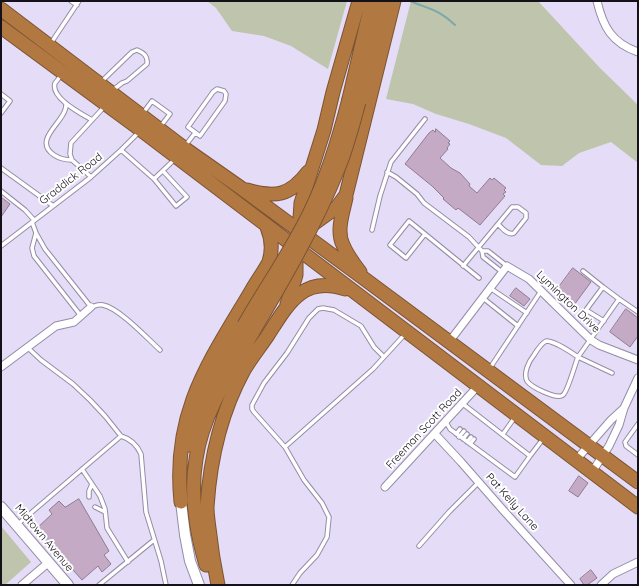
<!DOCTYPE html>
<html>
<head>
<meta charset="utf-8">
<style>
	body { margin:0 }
	#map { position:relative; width:639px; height:586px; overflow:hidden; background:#e5dcf7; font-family:Quicksand,sans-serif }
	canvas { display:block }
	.frame { position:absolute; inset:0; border:2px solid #14111a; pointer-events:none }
</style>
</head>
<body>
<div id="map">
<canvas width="639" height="586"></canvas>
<div class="frame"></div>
</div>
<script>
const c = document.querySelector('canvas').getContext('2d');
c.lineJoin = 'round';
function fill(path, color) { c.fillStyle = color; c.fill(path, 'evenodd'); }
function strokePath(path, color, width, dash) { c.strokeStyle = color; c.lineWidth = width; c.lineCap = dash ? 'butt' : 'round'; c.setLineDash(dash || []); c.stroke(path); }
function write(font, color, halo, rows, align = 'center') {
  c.font = font + ' Quicksand,sans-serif'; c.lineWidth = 4; c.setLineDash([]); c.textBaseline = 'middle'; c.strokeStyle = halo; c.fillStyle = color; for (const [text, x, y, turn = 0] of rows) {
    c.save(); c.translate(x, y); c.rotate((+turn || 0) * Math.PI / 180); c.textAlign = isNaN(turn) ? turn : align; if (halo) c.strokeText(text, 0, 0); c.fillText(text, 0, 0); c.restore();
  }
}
fill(new Path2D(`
	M207 1H347L328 69 291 46 264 36 232 31 216 8Z
	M411 1H538L600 68 638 105V163L611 142 579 153 562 166 541 165 506 138 469 124 436 114 413 104 386 99Z
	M1 526 31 562 5 585H1Z`), '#bfc4ad');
strokePath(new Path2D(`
	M410 1C429 9 440 10 455 25`), '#7ba8a8', 2);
const building = new Path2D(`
	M436 129 450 141 448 143 450 144 447 148 448 149 440 158 451 168 460 173 470 184 469 186 477 193 490 178 492 180 494 178 506 188 504 190 506 192 503 194 505 196 480 225 458 208 456 210 443 199 444 198 432 186 405 164 429 133 433 130 435 132Z
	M1 197 10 204 1 217Z
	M573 268 591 282 574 305 556 291Z
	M516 288 530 299 524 306 510 296Z
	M626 309 638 318V336L630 347 610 332Z
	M579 476 588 483 578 497 569 491Z
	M79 499 109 551 104 555 111 564 102 572 98 566 82 580 36 529 52 514 49 510 59 501 65 507Z
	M591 570 597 578 587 585H584L580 579Z`);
fill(building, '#c4aac5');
strokePath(building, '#8f7b90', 1);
const lane = new Path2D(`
	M71 1 77 5
	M51 43 79 1
	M61 75C59 78 57 81 55 83 50 98 82 114 92 120
	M101 82 132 52 137 50C144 53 148 56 147 64L127 81 122 83 113 90
	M217 89 224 91 226 94 225 101 200 136 188 127 213 92Z
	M1 94 10 101 1 113
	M66 104C66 106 66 108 65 110 61 124 33 141 54 155 60 159 65 160 72 160
	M143 113 152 101 170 114 160 127
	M185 146 195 133
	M121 150 154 179 175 159
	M1 168 52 205
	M387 172 396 177 417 194 424 203 469 237 482 251
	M91 177 72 160 70 154 71 143 105 106
	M154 179 176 206 187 197 163 171
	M1 191 25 210 34 220
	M32 222 36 233
	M372 230 380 196 391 162 425 119
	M425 234 406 258 390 245 409 221 479 278
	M1 246 91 177 121 150 140 131
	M463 266 512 207H518L526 213V218L514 233C508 236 502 228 498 224
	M583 271 603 287
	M502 272 483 257 482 251H488L507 266
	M490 288 527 313
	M483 298 518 326
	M81 316 34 256 32 248 36 233 45 249 91 307C95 306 99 304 103 305 119 308 148 339 160 350
	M604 321 586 310 603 287 619 299
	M546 341C554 341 571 352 578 357 575 364 568 391 563 395 557 400 531 387 527 381 523 373 529 361 534 355 537 350 541 344 546 341Z
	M27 347 41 360 73 384 90 400 105 416 121 436
	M490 368 541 291
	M612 373 578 357 619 299 638 312
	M446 422 450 429 515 477 530 456 463 404
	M638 424 625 442 626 446 638 455
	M456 434 460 429
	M503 434 515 417
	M459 437 464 431
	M463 439 467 434
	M467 442 471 437
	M470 444 474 439
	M285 447 373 369 406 333
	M530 456 543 439
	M82 469 100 496 105 509 107 528 128 562
	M89 497V491L92 484
	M95 507 105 512
	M18 524 121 436C131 439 137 445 141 454L146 512 161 561 166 585
	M419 546 449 512 479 482
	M99 585 154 540
	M292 585 300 573 317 555 327 537 329 517 322 503 304 480 285 447 254 412 252 409V405L264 383 287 353 309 318 318 309 323 308 334 310 361 326 374 347 384 357`);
const street = new Path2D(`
	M597 1C603 27 612 43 638 52
	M449 342 507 266 529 279 591 340 599 345 638 360
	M1 367 56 326 74 322 91 307
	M435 434 461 462 503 510 571 585
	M576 460 611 420 624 408
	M592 472 609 446 619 425 624 408 638 378
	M385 487 478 386
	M22 585 49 562
	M601 585 613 574 638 562`);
const secondary = new Path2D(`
	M181 502 185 535 190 561 199 585
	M1 507 68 585`);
const highway = new Path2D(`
	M1 9 184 148 241 188 366 280 638 482
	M1 27 141 130 638 507
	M349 99 372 1
	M359 102 384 1
	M247 190C275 198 290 196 308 172
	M346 198C343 212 336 231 343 245 347 255 354 264 360 272
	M312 225 337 207 346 195 394 1
	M302 234 300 218 301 203 324 130 333 92 359 1
	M287 304 296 275V253
	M189 445C192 434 193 422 198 412 210 382 228 354 244 325
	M181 502C172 414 207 365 250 293 256 282 263 273 269 262 273 249 272 239 267 227
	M206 565C196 531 190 494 196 459 202 415 231 370 253 332
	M218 585C214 566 211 547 209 528 208 521 207 514 207 507 210 460 221 412 244 370 251 358 260 347 268 335 288 304 303 275 345 289`);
strokePath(lane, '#958ca6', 5.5);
strokePath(street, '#958ca6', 9);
strokePath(secondary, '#958ca6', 12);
strokePath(highway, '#7b5433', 15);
strokePath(lane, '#fff', 3.5);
strokePath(street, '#fff', 7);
strokePath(secondary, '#fff', 10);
strokePath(highway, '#b27841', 13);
const highwayBridge = new Path2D(`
	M244 325C265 288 290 253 309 214 327 178 339 138 349 99
	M253 332C284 279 315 226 338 169 347 148 353 124 359 102`);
strokePath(highwayBridge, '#7b5433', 15, []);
strokePath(highwayBridge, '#b27841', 13);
write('11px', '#14111a', '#fff', [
	["Graddick Road",71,179,-38],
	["Lymington Drive",568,302,44],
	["Freeman Scott Road",424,429,-47],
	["Pat Kelly Lane",512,502,48],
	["Midtown Avenue",44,538,50]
]);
</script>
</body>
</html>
